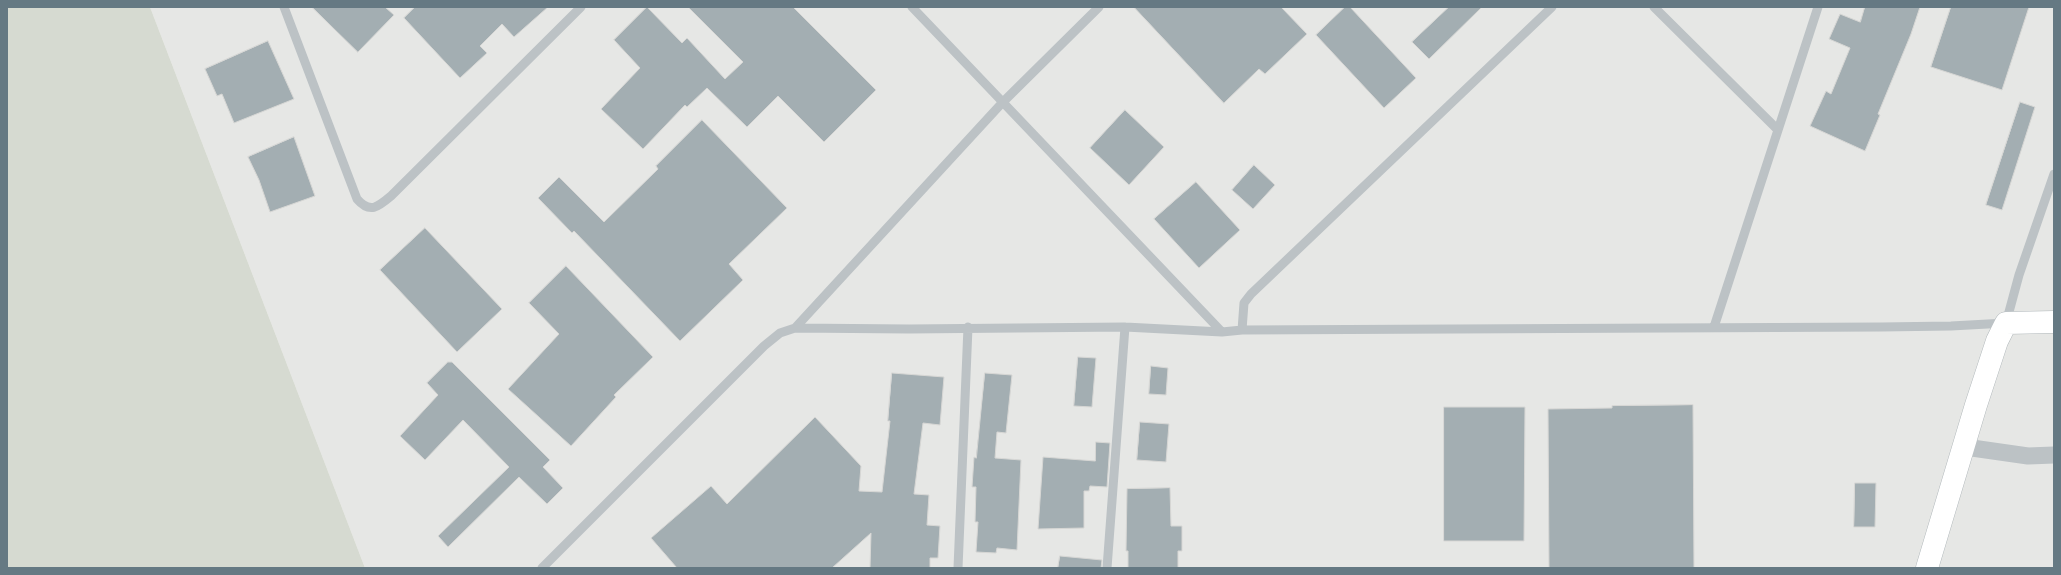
<!DOCTYPE html>
<html>
<head>
<meta charset="utf-8">
<style>
	body { margin:0 }
	#map { position:relative; width:2061px; height:575px; overflow:hidden; background:#f6f5f2; font-family:Poppins,sans-serif }
	canvas { display:block }
	.frame { position:absolute; inset:0; border:8px solid #657983; pointer-events:none }
</style>
</head>
<body>
<div id="map">
<canvas width="2061" height="575"></canvas>
<div class="frame"></div>
</div>
<script>
const c = document.querySelector('canvas').getContext('2d');
c.lineJoin = 'round';
function fill(path, color) { c.fillStyle = color; c.fill(path, 'evenodd'); }
function strokePath(path, color, width, dash) { c.strokeStyle = color; c.lineWidth = width; c.lineCap = dash ? 'butt' : 'round'; c.setLineDash(dash || []); c.stroke(path); }
fill(new Path2D(`
	M150 7H2054V568H365Z`), '#e6e7e5');
fill(new Path2D(`
	M7 7H150L365 568H7Z`), '#d6dad1');
const building = new Path2D(`
	M312 7H385L394 15 358 52Z
	M415 7H548L514 37 502 24 480 46 487 53 460 78 404 18Z
	M647 7 682 43 687 38 725 79 743 62 688 7H793L876 90 824 142 778 96 747 127 707 88 687 107 685 105 643 149 601 109 640 68 614 40Z
	M1134 7H1281L1307 34 1265 74 1259 69 1224 103Z
	M1345 7H1350L1416 78 1384 108 1316 35Z
	M1449 7H1482L1429 59 1412 42Z
	M1865 7H1920L1911 34 1878 114 1880 115 1865 151 1810 126 1826 91 1831 94 1850 48 1829 39 1840 14 1860 22Z
	M1951 7H2029L2002 90 1931 67Z
	M268 41 294 99 234 123 222 94 217 96 205 69Z
	M2020 102 2035 107 2002 210 1986 205Z
	M1125 110 1164 147 1129 185 1090 148Z
	M702 120 787 208 729 264 743 280 680 341 574 231 572 233 538 198 559 177 604 222 658 169 656 166Z
	M294 137 315 196 270 212 259 180 248 157Z
	M1254 165 1275 185 1253 209 1232 190Z
	M1196 182 1240 230 1199 268 1154 219Z
	M425 228 502 309 457 352 380 270Z
	M566 266 653 357 614 395 616 397 571 446 508 389 559 334 529 303Z
	M1078 357 1096 358 1092 407 1074 406Z
	M448 362H452L550 460 543 467 563 488 547 504 519 477 448 547 438 536 509 467 463 420 425 460 400 436 438 395 427 383Z
	M1151 366 1168 368 1166 395 1149 394Z
	M892 373 944 377 940 425 923 423 914 494 929 495 927 525 940 526 938 558H930V568H870L871 533 832 568H677L651 538 711 486 727 504 815 417 861 466 859 491 882 492 890 421H888Z
	M985 373 1012 375 1006 433 997 432 995 458 1021 460 1017 550 997 548 996 553 976 552 978 522H975L976 487H972L974 457 976 458Z
	M1693 405 1694 568H1549L1548 409 1612 408V406Z
	M1444 407H1525L1524 541H1444Z
	M1140 422 1169 424 1166 462 1137 460Z
	M1096 442 1110 443 1107 487 1090 486 1089 491H1084V528L1038 529 1043 457 1095 461Z
	M1855 483H1876L1875 527H1854Z
	M1170 488 1171 526H1182V551H1178V568H1128V551H1126L1127 489Z
	M1060 556 1102 560 1101 568H1058Z`);
fill(building, '#a3aeb2');
strokePath(building, '#d7d7d5', 1);
const secondary = new Path2D(`
	M1927 568 1976 405 1997 341 2006 323 2054 322`);
strokePath(secondary, '#afb6b9', 23);
strokePath(new Path2D(`
	M284 7 357 199C370 214 378 207 391 196L581 7
	M912 7 1222 332
	M1654 7 1778 130
	M1714 327 1818 7
	M795 328 1002 103 1099 7
	M1242 330 1244 303 1251 294 1552 7
	M542 568 764 346 780 333 795 328 909 329 1125 327 1222 332 1242 330 1881 327 1951 326 2006 323 2019 275 2054 174
	M958 568 968 327
	M1107 568 1125 327`), '#bcc2c5', 9);
strokePath(new Path2D(`
	M1965 447 2028 456 2054 455`), '#bcc2c5', 17);
strokePath(secondary, '#fff', 22);
</script>
</body>
</html>
